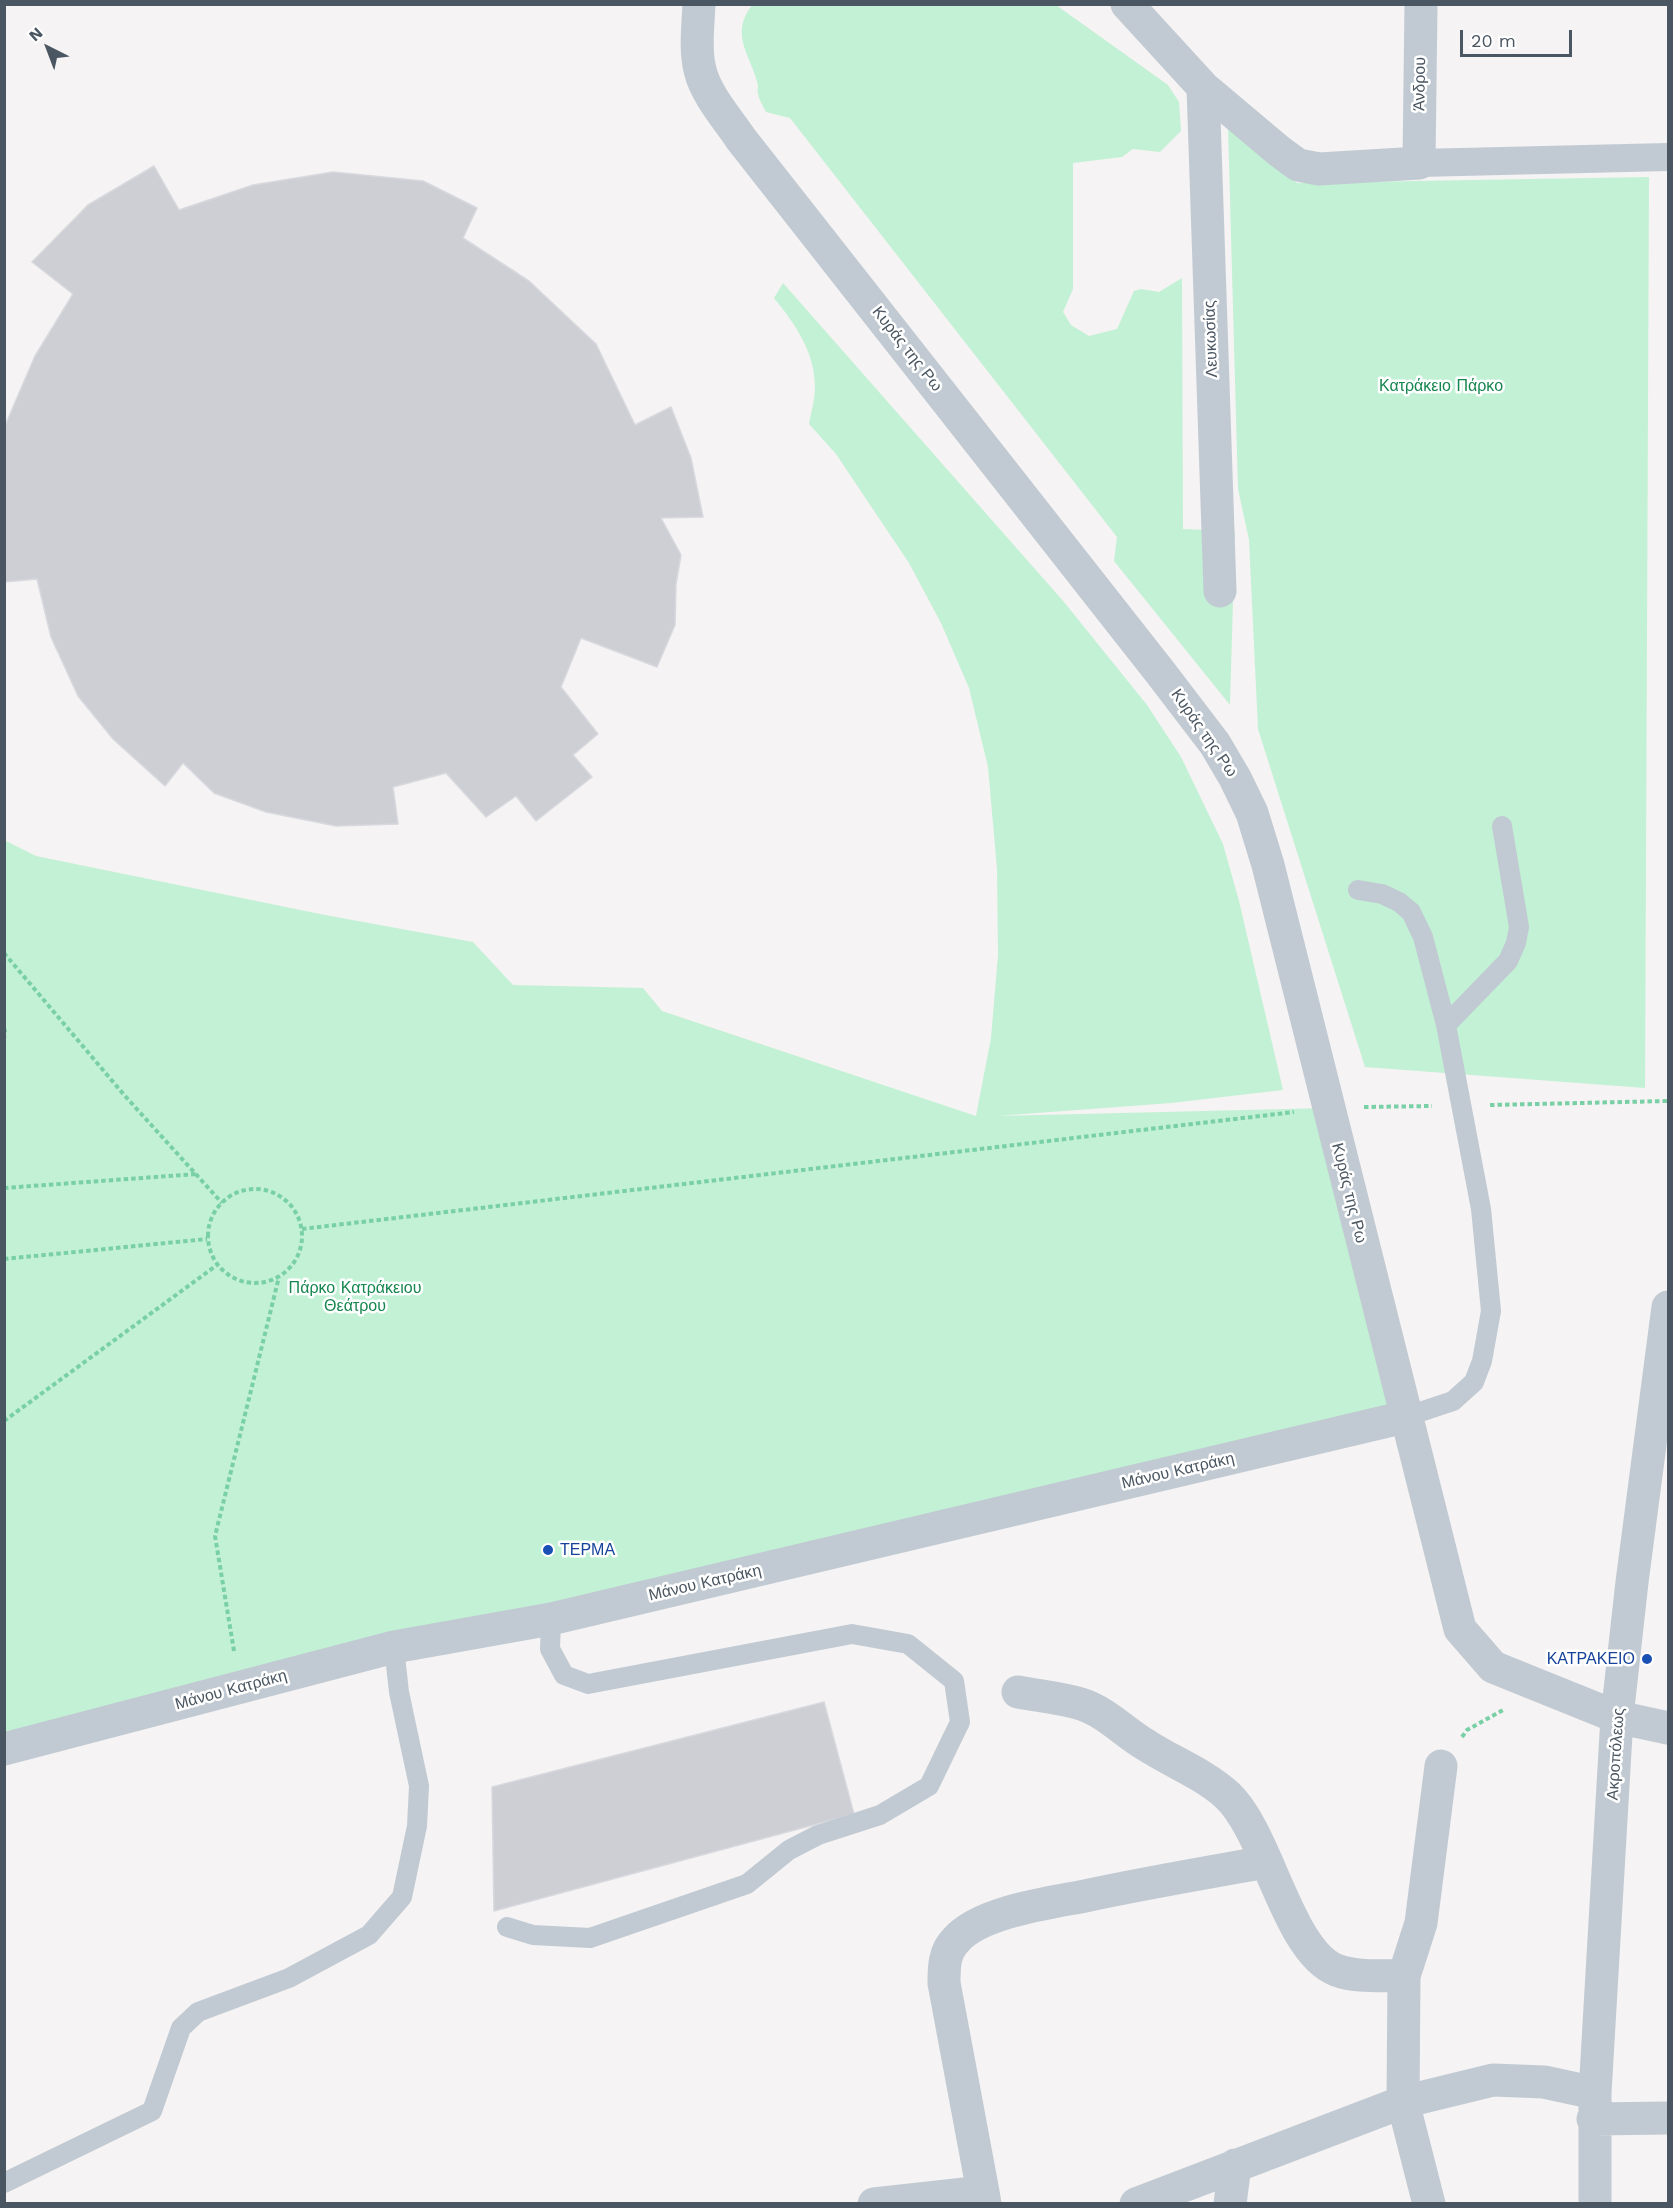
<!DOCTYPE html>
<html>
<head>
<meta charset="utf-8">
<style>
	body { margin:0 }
	#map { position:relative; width:1673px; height:2208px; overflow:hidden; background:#f5f3f3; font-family:"Work Sans",sans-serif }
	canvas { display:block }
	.frame { position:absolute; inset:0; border:6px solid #4a5661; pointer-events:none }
	.north { position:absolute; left:18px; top:18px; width:60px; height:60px; -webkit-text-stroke:4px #fff; paint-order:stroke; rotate:318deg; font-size:16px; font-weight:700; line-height:24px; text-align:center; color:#4a5661 }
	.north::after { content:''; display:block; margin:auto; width:21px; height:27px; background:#4a5661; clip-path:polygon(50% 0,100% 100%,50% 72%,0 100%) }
	.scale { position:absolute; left:1460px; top:30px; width:112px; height:27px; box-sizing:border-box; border:3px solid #4a5661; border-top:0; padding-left:8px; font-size:18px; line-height:21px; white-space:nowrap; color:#4a5661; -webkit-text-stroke:4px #fff; paint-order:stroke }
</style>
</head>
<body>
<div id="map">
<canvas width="1673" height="2208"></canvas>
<div class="frame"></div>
<div class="north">N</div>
<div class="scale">20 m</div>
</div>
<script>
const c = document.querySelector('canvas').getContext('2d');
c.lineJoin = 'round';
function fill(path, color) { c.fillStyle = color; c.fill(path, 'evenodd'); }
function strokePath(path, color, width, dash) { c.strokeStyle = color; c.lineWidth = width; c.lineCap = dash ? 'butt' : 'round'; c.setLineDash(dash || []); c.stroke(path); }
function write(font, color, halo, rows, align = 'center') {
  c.font = font + ' "Work Sans",sans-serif'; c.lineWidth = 5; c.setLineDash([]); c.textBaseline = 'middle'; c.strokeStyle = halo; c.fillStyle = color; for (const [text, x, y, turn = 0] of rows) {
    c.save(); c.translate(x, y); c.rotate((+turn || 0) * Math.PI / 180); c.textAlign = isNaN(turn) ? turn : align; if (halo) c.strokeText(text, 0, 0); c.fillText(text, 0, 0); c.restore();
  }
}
fill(new Path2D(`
	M752 5H1056L1168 85 1179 102 1181 131 1160 152 1133 149 1122 157 1073 163V289L1063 312 1071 325 1089 336 1117 329 1134 291 1141 289 1159 292 1182 278 1183 529 1235 531 1230 705 1114 561 1117 537 790 118 766 112C763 106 759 100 758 94 757 91 758 88 758 85 751 55 729 35 752 5Z
	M1228 126 1297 183 1649 177 1645 1088 1365 1067 1258 729 1249 540 1238 489Z
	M783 283 1064 602 1147 705 1181 757 1223 844 1239 901 1283 1090 1171 1103 997 1116 1328 1108 1405 1417 5 1749 4 840 36 856 325 915 473 942 513 985 643 988 662 1011 976 1116 991 1038 998 955 997 869 988 767 969 688 941 623 909 563 836 454 809 424C811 413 815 399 815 387 815 352 795 324 774 298Z`), '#c3f1d5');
const building = new Path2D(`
	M154 166 179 210 253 185 333 172 423 181 477 208 463 238 529 281 596 344 635 425 671 407 691 458 703 517 661 518 681 555 676 584 675 625 657 667 581 638 561 687 598 734 573 755 592 777 536 821 516 796 486 817 446 773 393 787 398 824 336 826 266 812 214 793 183 763 165 786 113 739 78 696 51 637 37 579 4 582V428L35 356 73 294 32 262 88 205Z
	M824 1702 854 1814 494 1911 492 1787Z`);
fill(building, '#cdcfd5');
strokePath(building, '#d7d9de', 1.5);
strokePath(new Path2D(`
	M4 953 125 1096 222 1203
	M4 1028 6 1035 4 1036
	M1490 1105 1668 1101
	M1364 1107 1432 1106
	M4 1188 197 1174
	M208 1236a47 47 0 1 1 94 0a47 47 0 1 1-94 0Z
	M302 1229 1294 1112
	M4 1259 207 1239
	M4 1421 217 1265
	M234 1651 215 1536 279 1277
	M1462 1737 1467 1730 1503 1710`), '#7ad0a6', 4, [4.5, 3]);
strokePath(new Path2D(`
	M1358 890 1382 894 1399 902 1411 912 1423 937 1446 1025 1481 1209 1491 1311 1482 1361 1474 1382 1453 1401 1405 1417
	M1446 1025 1508 961 1516 943 1519 927 1502 826
	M507 1927 533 1935 590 1938 747 1884 789 1850 818 1835 880 1815 929 1786 960 1722 954 1681 908 1644 852 1634 588 1684 564 1675 550 1649 551 1619
	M4 2183 152 2111 181 2028 198 2012 289 1978 369 1935 402 1897 417 1826 419 1786 399 1692 394 1647`), '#c1cad2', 20);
strokePath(new Path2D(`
	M1419 163 1668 157`), '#c1cad2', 28);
strokePath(new Path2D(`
	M699 4C698 26 695 50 700 70 706 95 727 118 741 139L1160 672 1215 744 1235 778 1252 813 1268 865 1460 1629 1493 1667 1617 1717 1668 1728
	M1127 4 1203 87 1279 151 1298 165 1319 169 1419 163 1421 4
	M1203 87 1220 591
	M1018 1692C1039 1696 1061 1698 1081 1704 1106 1712 1124 1732 1146 1745 1172 1762 1204 1774 1227 1795 1268 1833 1287 1950 1336 1970 1357 1978 1382 1975 1404 1976L1421 1923 1441 1766
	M4 1749 394 1647 551 1619 1405 1417
	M1404 1976 1403 2102 1429 2204
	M1593 2119 1668 2118
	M983 2192 944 1983C944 1967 944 1952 956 1940 980 1912 1049 1903 1085 1896 1145 1883 1205 1873 1266 1862
	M874 2204 983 2192 985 2204
	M1136 2204 1403 2102 1493 2080 1544 2082 1595 2093
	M1230 2204 1235 2165
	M1595 2204V2093L1617 1717 1632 1582 1668 1307`), '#c1cad2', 33);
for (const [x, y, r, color] of [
	[548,1550,6,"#1a4fb4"],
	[1647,1659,6,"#1a4fb4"]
]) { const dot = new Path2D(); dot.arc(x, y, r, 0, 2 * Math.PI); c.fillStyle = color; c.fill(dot); strokePath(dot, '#fff', 2); }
write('16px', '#4a5661', '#fff', [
	["Άνδρου",1420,84,-89],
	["Λευκωσίας",1211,339,-92],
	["Κυράς της Ρω",907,349,52],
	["Κυράς της Ρω",1204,733,55],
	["Κυράς της Ρω",1349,1193,76],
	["Μάνου Κατράκη",1178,1471,-13],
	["Μάνου Κατράκη",705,1583,-13],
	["Μάνου Κατράκη",231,1690,-15],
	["Ακροπόλεως",1616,1754,-86]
]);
write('16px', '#17864f', '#fff', [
	["Κατράκειο Πάρκο",1441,386],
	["Πάρκο Κατράκειου",355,1288],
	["Θεάτρου",355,1306]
]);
write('16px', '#164399', '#fff', [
	["ΤΕΡΜΑ",560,1550],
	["ΚΑΤΡΑΚΕΙΟ",1635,1659,"right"]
], 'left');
</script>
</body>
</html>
